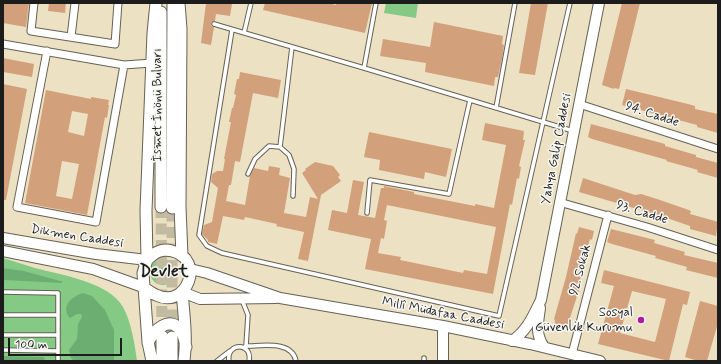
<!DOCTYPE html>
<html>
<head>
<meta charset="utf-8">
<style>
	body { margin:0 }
	#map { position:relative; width:721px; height:364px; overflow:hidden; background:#ede1c3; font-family:Mynerve,sans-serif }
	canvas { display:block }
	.frame { position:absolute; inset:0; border:4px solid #1c1c1c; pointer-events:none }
	.scale { position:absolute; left:8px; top:338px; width:114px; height:18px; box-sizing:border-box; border:2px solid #1c1c1c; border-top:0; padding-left:5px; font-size:12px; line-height:14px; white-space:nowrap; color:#1c1c1c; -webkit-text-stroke:3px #f6f6f2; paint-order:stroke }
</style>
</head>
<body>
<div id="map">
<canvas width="721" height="364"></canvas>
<div class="frame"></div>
<div class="scale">100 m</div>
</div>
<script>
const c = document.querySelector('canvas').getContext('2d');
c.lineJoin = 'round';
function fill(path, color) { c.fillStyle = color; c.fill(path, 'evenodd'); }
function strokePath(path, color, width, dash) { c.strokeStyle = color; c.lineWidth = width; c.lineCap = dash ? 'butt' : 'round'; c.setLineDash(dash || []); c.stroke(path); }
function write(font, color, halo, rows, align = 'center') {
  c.font = font + ' Mynerve,sans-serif'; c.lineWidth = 3; c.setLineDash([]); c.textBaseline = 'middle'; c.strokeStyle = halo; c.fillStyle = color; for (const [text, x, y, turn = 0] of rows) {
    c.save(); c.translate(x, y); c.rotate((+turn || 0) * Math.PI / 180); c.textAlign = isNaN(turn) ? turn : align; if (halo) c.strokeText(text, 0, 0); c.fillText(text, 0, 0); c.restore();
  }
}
fill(new Path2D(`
	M386 3H418L416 18 384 13Z
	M3 258C14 261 24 265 35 268 61 275 109 282 123 307 131 321 135 345 137 361H3Z
	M150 272a13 13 0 1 1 26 0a13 13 0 1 1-26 0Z`), '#85ca84');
fill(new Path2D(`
	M3 268 24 271 60 281H62V283L3 280Z
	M83 293 92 296 105 310 114 330V361H74L71 358 69 350 77 339 78 324 82 317 81 314H77L70 318C60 307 72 296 83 293Z
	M3 356 44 357 45 361H3Z`), '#6cae72');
fill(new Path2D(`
	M3 3H29L26 27 3 23Z
	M49 3H66L65 13 48 11Z
	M206 3 232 4 230 16 216 14 215 21 211 23V26L214 27 211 45 201 43Z
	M265 3H329L336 5V3H372L365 33 263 10Z
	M531 3H548L535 75 519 73Z
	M622 3H640L619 89 614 88V89L602 85Z
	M434 22 503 36 502 44 504 45 502 59 498 77H495L494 86 425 72 426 63 380 56 383 39 430 47Z
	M3 58 34 64 32 77 3 72Z
	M240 72 281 80 278 98 253 93 240 162 235 161 231 185H229L226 201 245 205 250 176 254 168 268 171 269 166 280 168 279 175 290 178 284 213 306 217 310 197 318 199 302 173 306 170 305 169 315 162 333 166 340 175 338 177 341 181 321 195 308 261 298 259 304 232 276 226 277 224 245 217 244 220 223 216 217 244 208 242V240L202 234 204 225 212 222 218 188 211 182 212 174 217 171H223L225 159H224L231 122H229L232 108H233L236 95 234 94 237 79H239Z
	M3 84 27 89 6 200H3Z
	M626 89 688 104 695 106V109L718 114V133L697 127V125L622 105Z
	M46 90 91 99V97L109 100 108 105H109L107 118 105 117 87 215 25 203ZM72 111 88 114 84 136 68 132ZM62 161 79 164 72 199 56 196Z
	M485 123 524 131 523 140H525L519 166 521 167 519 179 517 178 512 205 510 204 493 294 365 269 371 239 328 230 332 210 347 213 353 180 364 182 358 215 375 218 381 188H384V186L414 192V194L475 206V204L494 208 506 145 482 140ZM387 205 496 227 487 274 464 270 463 273 400 260 401 257 378 253 381 238 384 239 387 221 384 220Z
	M591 124 665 144V146L696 155V157L718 163V178L697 172 698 170 666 161 667 160 592 139 588 137Z
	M369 132 452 149 446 177 425 172 424 179 379 170 380 160 364 157Z
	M583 178 635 195 641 194 657 199 686 209 691 211 690 214 715 221 718 222 716 236 690 229V226L661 216 579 192Z
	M579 227 594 231 592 240 590 239 585 258H587L577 290H579L569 321H571L568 330 554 326 555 320 554 319 566 277 576 233 577 234Z
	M611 229 655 240 654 243 685 252 684 255 718 263V278L686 270 687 267 655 258 656 256 612 244 607 242Z
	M604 270 690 292 687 305 683 304 669 361 598 344 614 286 601 283ZM632 291 666 299 655 342 620 333Z
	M700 301 718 306V323L707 361H698L685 357Z`), '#d2a07a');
strokePath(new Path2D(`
	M161 207 162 335
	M172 337V208`), '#c3baa2', 11, [11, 5.5]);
const lane = new Path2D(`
	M214 24 364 68 573 131
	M232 30 199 235 207 246 222 253 499 316 570 3
	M244 33 251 3
	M364 68 376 3
	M496 108 515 3
	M280 147 289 155 294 169 293 196
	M248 174 255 159 269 146 280 147 292 47
	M367 213 370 180 449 194 470 100
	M3 292 58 293V361
	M242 300 248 315 246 346 244 348
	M3 315H58
	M3 335H58
	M246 346C262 346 292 340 296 361
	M3 350 58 351
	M217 361 230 351
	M229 361C226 342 253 342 249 361
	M424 361V358`);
const street = new Path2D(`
	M34 3 31 31 115 44 118 3
	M71 37 75 3
	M3 44 124 65 152 63
	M47 51 17 207 96 222 124 65
	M579 104 718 149
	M559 202 647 227 718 250
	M572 354 608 215`);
const secondary = new Path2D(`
	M3 238 96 254 147 260
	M3 251 93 269 143 287
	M190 269 207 273 280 298 443 326 530 344 600 361
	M182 292 200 299 276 298
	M540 308C538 323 535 334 544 347
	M512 341C527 331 533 316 541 300L599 3
	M443 361V326`);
const primary = new Path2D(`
	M179 3 181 29 180 207 182 256
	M161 12V207
	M172 208 173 4
	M143 287C147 290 151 293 156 295 187 310 206 259 172 251 161 248 154 253 147 260
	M182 292C184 315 187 338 184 361
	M162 336V361
	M172 337V361
	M148 343C153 331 170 314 181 331 184 336 185 342 186 347
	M152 361 148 342 143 273 147 260 146 210 153 33 156 3`);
strokePath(lane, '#656156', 5.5);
strokePath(street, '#656156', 9);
strokePath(secondary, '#656156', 12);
strokePath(primary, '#656156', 13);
strokePath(lane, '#fff', 3.5);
strokePath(street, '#fff', 7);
strokePath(secondary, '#fff', 10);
strokePath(primary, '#fff', 11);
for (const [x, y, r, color] of [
	[641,320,4,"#b5179e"]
]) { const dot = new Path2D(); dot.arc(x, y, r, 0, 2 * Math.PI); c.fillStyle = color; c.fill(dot); strokePath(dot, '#f6f6f2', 1.5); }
write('13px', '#1c1c1c', '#f6f6f2', [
	["İsmet İnönü Bulvarı",158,105,-90],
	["94. Cadde",652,115,18],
	["Yahya Galip Caddesi",557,149,-79],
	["93. Cadde",642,213,17],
	["Dikmen Caddesi",77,237,9],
	["92. Sokak",581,270,-75],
	["Millî Müdafaa Caddesi",443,314,11]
]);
write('13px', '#1c1c1c', '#f6f6f2', [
	["Sosyal",633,313],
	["Güvenlik Kurumu",633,328]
], 'right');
write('bold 17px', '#1c1c1c', '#f6f6f2', [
	["Devlet",164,272]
]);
</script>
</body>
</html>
